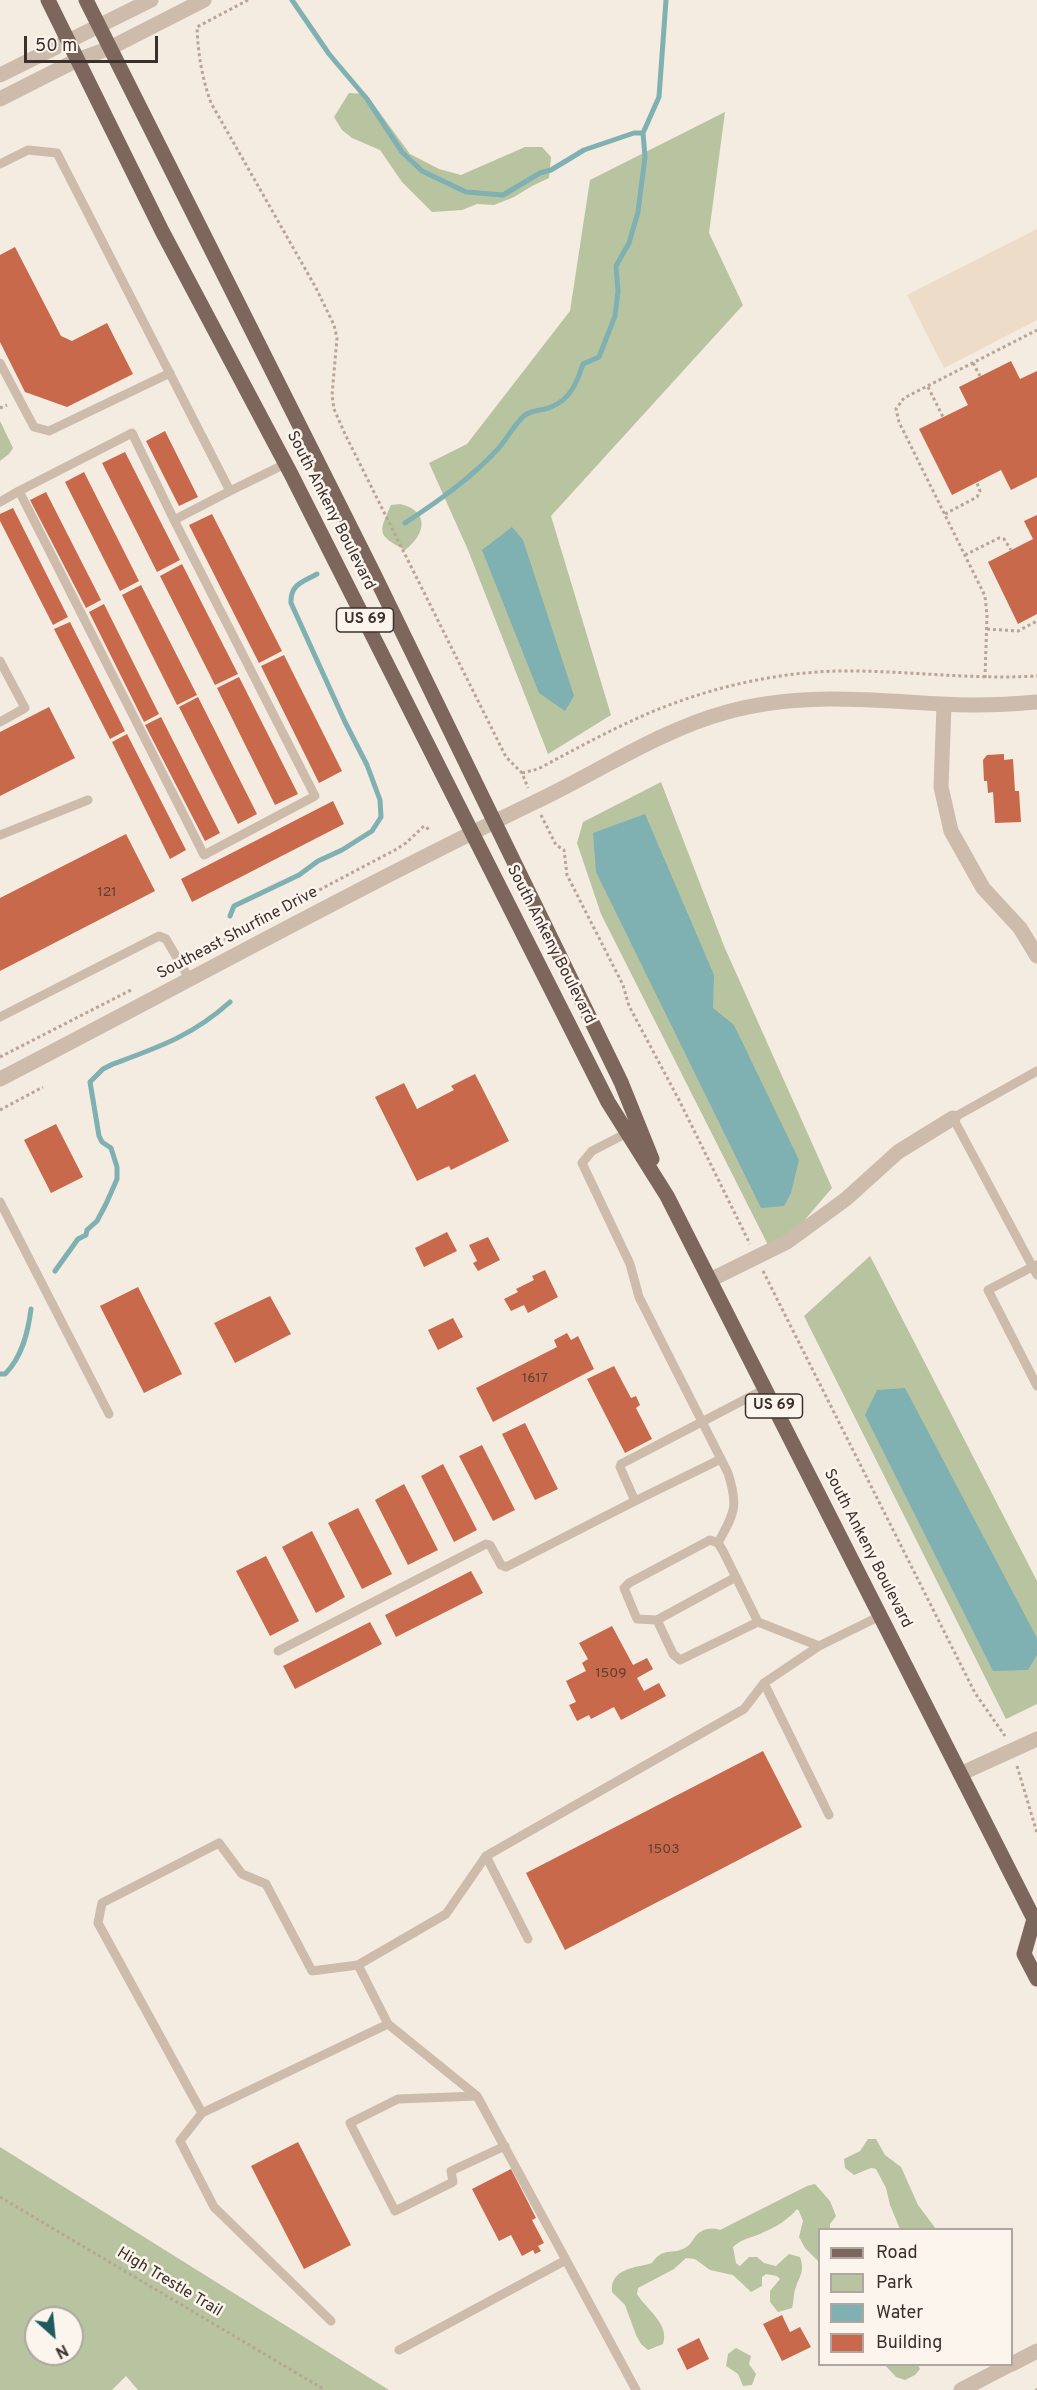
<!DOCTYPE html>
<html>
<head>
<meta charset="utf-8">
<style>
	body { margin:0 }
	#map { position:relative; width:1037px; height:2390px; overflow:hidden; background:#f4ebe1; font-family:Overpass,sans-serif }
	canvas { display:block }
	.legend { position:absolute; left:818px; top:2228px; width:195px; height:138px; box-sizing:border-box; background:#fbf5ee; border:2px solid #aea6a0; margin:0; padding:8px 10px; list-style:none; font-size:18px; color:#3b302b }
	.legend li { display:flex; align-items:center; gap:12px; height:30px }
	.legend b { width:30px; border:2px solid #aea6a0 }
	.north { position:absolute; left:24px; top:2306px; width:60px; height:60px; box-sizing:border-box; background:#fbf5ee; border:2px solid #aea6a0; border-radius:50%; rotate:153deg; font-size:16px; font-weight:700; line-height:24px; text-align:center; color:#3b302b }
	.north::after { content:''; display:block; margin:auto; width:21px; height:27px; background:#1f5a5e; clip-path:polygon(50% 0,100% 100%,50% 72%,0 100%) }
	.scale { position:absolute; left:24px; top:36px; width:134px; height:27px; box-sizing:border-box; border:3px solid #3b302b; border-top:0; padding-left:8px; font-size:18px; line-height:21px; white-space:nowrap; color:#3b302b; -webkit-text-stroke:4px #fbf5ee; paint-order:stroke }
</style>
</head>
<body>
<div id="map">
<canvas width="1037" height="2390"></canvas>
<ul class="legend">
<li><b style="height:8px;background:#7d675c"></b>Road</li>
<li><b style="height:16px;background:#b8c4a0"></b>Park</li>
<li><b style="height:16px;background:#7fb0b2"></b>Water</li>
<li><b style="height:16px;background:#c8694b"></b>Building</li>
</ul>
<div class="north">N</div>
<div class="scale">50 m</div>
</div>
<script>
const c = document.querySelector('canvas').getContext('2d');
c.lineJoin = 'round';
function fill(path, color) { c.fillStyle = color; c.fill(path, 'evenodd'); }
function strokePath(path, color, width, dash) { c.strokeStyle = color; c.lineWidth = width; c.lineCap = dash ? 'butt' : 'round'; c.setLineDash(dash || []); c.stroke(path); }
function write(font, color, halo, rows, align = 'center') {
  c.font = font + ' Overpass,sans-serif'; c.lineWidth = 5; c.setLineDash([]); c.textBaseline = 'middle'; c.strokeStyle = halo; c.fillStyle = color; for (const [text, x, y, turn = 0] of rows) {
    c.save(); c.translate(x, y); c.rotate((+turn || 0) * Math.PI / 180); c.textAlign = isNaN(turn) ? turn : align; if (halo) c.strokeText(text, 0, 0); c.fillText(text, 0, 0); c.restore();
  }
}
fill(new Path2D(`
	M349 93 366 94 410 154 439 169 461 175 525 147H542L551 157 549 178 532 186 514 197 494 205 477 204 462 210 432 212 402 182 380 150 352 138 342 130 334 117Z
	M725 112 709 233 743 305 551 516 611 715 548 754 468 550 429 463 467 444 570 311 590 180Z
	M0 421 13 448 9 454 0 461Z
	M400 504C430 511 426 534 405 550 376 535 379 532 391 505Z
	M661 782 724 946 832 1188 797 1229 768 1245 601 914 577 843 583 822Z
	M870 1256 1037 1581V1704L1006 1719 804 1316Z
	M868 2139H876L885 2155 901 2167 918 2205 936 2229H900L890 2205 886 2188 876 2169 871 2168 854 2175 845 2168 844 2159 860 2151Z
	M0 2147 389 2390H138L126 2376 112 2390H0ZM36 2318H72V2354H36Z
	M815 2184 830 2201 836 2216 830 2224V2229L820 2230 819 2262 805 2248 799 2237 803 2221 799 2211 797 2209C789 2219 776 2227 764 2232 753 2238 744 2237 733 2247L736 2263 740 2266 749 2257H757L764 2263 776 2266 789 2254 800 2257C805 2271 800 2275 796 2287 793 2294 794 2301 792 2308L778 2312 770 2302V2291L780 2279 777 2276 766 2274 762 2277V2286L751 2292 733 2275 710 2270 695 2259 686 2258 674 2269 638 2288 637 2294C646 2309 670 2324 663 2344L648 2350 641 2344 636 2335 625 2305 612 2292C610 2268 636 2268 652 2263 665 2244 673 2258 689 2245 694 2240 695 2234 702 2231 708 2228 714 2228 720 2230L807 2186Z
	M736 2348 751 2356 749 2364 756 2374 752 2385 743 2386 738 2374 726 2366 728 2354Z
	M885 2365H918L920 2369 915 2375 905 2380 896 2377Z`), '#b8c4a0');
fill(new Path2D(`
	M1037 229V320L944 368 907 295Z`), '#ecdcc8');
fill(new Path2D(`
	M512 527 523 540 574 696 565 711 539 693 482 550Z
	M645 814 714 975 713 1008 734 1025 799 1160 791 1193 784 1206 761 1208 596 872 593 833Z
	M905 1388 1037 1638V1655L1028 1670 993 1671 865 1415 877 1390Z`), '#7fb0b2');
strokePath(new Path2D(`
	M292 0 329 54 367 99 402 152 422 171 466 192 503 195 540 173 551 170 584 150 634 133H643
	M405 523C437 502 470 479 496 451 506 441 514 424 525 415 534 409 543 411 551 407 571 399 577 382 583 364L599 357 615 316 618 291 616 266 629 243 638 212 645 157 643 133 659 97 666 0
	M230 916 234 906 299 875 318 861 342 850 372 831 381 817 380 800 367 765 345 722 291 603C290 584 303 582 317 574
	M55 1271 78 1239 86 1235 87 1230 97 1221 106 1204 117 1179V1167L111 1148 102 1142 99 1136 90 1082 103 1069 113 1064C159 1047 192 1036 230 1002
	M0 1374H5C22 1357 28 1333 31 1309`), '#7fb0b2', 5);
fill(new Path2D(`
	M15 247 61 336 72 341 107 323 133 374 67 407 25 392 0 342V255Z
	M1011 361 1020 379 1037 371V477L1011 490 1001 470 952 495 919 429 968 405 959 387Z
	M165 431 198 497 179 506 146 441Z
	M125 452 180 560 157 572 102 463Z
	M84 472 139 581 120 591 65 482Z
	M46 492 101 600 86 608 30 500Z
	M13 508 68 617 53 625 0 521V514Z
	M212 514 282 651 259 663 189 525Z
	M1037 515V614L1018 624 988 562 1033 539 1024 521Z
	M182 564 238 674 215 685 160 576Z
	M141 585 197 695 177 705 122 595Z
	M104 604 159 714 144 722 89 612Z
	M70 622 125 731 110 739 54 629Z
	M284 655 342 771 319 783 261 666Z
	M239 677 298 794 275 805 217 688Z
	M198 697 257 814 238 824 179 707Z
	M49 707 75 758 0 796V732Z
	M161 717 220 833 205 841 145 725Z
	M127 734 186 850 170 859 112 742Z
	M1004 754V760L1013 759 1015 791H1019L1021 822 995 823 993 792 988 793 987 781H984L983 760 987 755Z
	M333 801 344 824 192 902 181 879Z
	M126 834 155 891 0 971V898Z
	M475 1074 509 1141 451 1170 449 1166 417 1181 375 1097 404 1083 417 1109 454 1090 451 1086Z
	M56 1124 83 1177 51 1193 24 1140Z
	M447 1232 457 1251 424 1267 415 1248Z
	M488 1237 500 1260 478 1271 473 1263 477 1261 469 1245Z
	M545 1270 558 1297 528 1313 524 1305 511 1311 504 1299 518 1292 516 1289 534 1280 532 1276Z
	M138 1287 182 1374 144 1393 100 1306Z
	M270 1296 291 1334 235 1363 214 1323Z
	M453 1318 463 1337 438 1350 428 1330Z
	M567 1333 571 1340 578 1336 594 1369 493 1422 476 1388 557 1347 554 1340Z
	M614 1366 631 1398 636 1396 640 1405 636 1408 652 1439 625 1453 587 1379Z
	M525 1423 558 1489 535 1500 502 1434Z
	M482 1445 515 1510 493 1521 459 1456Z
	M443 1464 477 1530 454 1542 421 1476Z
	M404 1484 438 1550 408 1565 375 1500Z
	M358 1508 392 1574 362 1589 328 1523Z
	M312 1531 345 1597 316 1613 282 1547Z
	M266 1556 299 1621 270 1636 236 1571Z
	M471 1571 483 1593 396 1637 385 1615Z
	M370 1622 382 1644 295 1689 283 1666Z
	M612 1626 633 1665 647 1658 653 1669 637 1678 644 1691 659 1683 666 1696 621 1720 614 1707 591 1719 589 1715 577 1721 569 1705 576 1702 566 1681 586 1671 582 1663 588 1659 579 1643Z
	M763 1751 802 1827 565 1950 526 1873Z
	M298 2142 351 2245 304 2269 251 2166Z
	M511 2169 536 2218 532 2220 544 2243 538 2246 541 2251 535 2254 533 2250 522 2256 511 2235 499 2241 472 2189Z
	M782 2315 790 2332 800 2327 811 2347 782 2361 763 2324Z
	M699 2338 709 2359 687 2370 677 2349Z`), '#c8694b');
strokePath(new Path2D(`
	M248 0 197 27C198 54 202 78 211 103L316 288 334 325 337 338 332 395 334 409 345 434 506 757 522 773 528 788
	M973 363 980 376
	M928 387 943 417
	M0 408 7 405
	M945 514 977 497 980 491 977 483
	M965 555 999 538 1004 539 1011 550
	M987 629 1018 631 1037 621
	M985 678 987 615 985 596 899 422 896 409 904 398 1037 330
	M522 773 538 769C568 753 597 737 627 723 692 692 765 673 837 671 904 670 970 680 1037 676
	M541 815 556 845 564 850 567 875 623 985 629 1006 679 1100 750 1244
	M192 957 395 850 406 843 424 826 430 830
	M0 1057 131 990
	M0 1110 43 1087
	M763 1271 975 1693 1005 1736
	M1017 1766 1037 1833
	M0 2197 325 2390
	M1036 2390 1037 2389`), '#b9a596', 3, [3, 3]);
strokePath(new Path2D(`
	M0 164 28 150 57 153 230 491 285 464
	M0 363 34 427 49 431 170 373
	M0 502 19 491
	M174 520 315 796 204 855 19 491 132 433 174 520 230 491
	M0 661 25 708 0 722
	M0 835 88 800
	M0 1017 159 936 166 939 190 980
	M1037 1071 953 1118 1037 1275
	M627 1133 592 1151 582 1163 630 1264 639 1297 728 1473C739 1508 734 1513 718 1543
	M0 1202 109 1414
	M1036 1265 988 1290 1037 1386
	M721 1459 635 1501 620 1467 621 1464 765 1389
	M657 1620 736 1577
	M758 1622 680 1660 673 1654 657 1620 637 1619 624 1588 629 1583 710 1540 718 1543 723 1551 758 1622 819 1646 880 1616
	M819 1646 764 1683 829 1815
	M278 1651 486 1544 490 1545 501 1565 506 1567 635 1501
	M528 1939 486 1856 744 1709 764 1683
	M358 1965 388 2024 202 2113 98 1923 102 1903 219 1843 242 1874 266 1884 312 1971 358 1965 446 1914 486 1856
	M388 2024 477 2096 566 2260
	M477 2096 398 2099 350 2123 395 2211 453 2182 451 2171 505 2146
	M202 2113 180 2141 214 2207 331 2321
	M399 2350 566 2260 636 2390`), '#cdbbac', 9);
strokePath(new Path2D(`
	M0 75 151 0
	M0 99 77 60 110 48 204 0
	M944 705 941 787 951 831 983 888 1020 928 1037 956
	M710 1280 787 1242 846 1199 898 1152 953 1118
	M960 1774 1037 1739`), '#cdbbac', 15);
strokePath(new Path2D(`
	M0 1079C177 987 353 890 533 803 597 773 658 731 727 712 797 692 869 700 941 704 973 706 1005 705 1037 702
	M1012 2364 1037 2351
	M961 2390 1011 2364`), '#cdbbac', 15);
strokePath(new Path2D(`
	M48 0 162 231 291 474 608 1102 667 1196 1034 1919 1037 1921
	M86 0 373 572 621 1082 652 1159
	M1034 1919 1024 1954 1037 1979`), '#7d675c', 15);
write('14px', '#5e3e33', null, [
	["121",107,893],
	["1617",535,1379],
	["1509",611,1674],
	["1503",664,1850]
]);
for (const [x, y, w] of [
	[365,620,57],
	[774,1406,57]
]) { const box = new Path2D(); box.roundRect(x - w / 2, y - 12, w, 24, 4.5); c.fillStyle = '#fbf5ee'; c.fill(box); strokePath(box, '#3b302b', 1.5); }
write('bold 15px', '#3b302b', null, [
	["US 69",365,620],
	["US 69",774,1406]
]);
write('16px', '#3b302b', '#fbf5ee', [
	["South Ankeny Boulevard",330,511,63],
	["Southeast Shurfine Drive",238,934,-28],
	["South Ankeny Boulevard",550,945,63],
	["South Ankeny Boulevard",867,1549,63],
	["High Trestle Trail",169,2283,31]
]);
</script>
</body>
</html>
